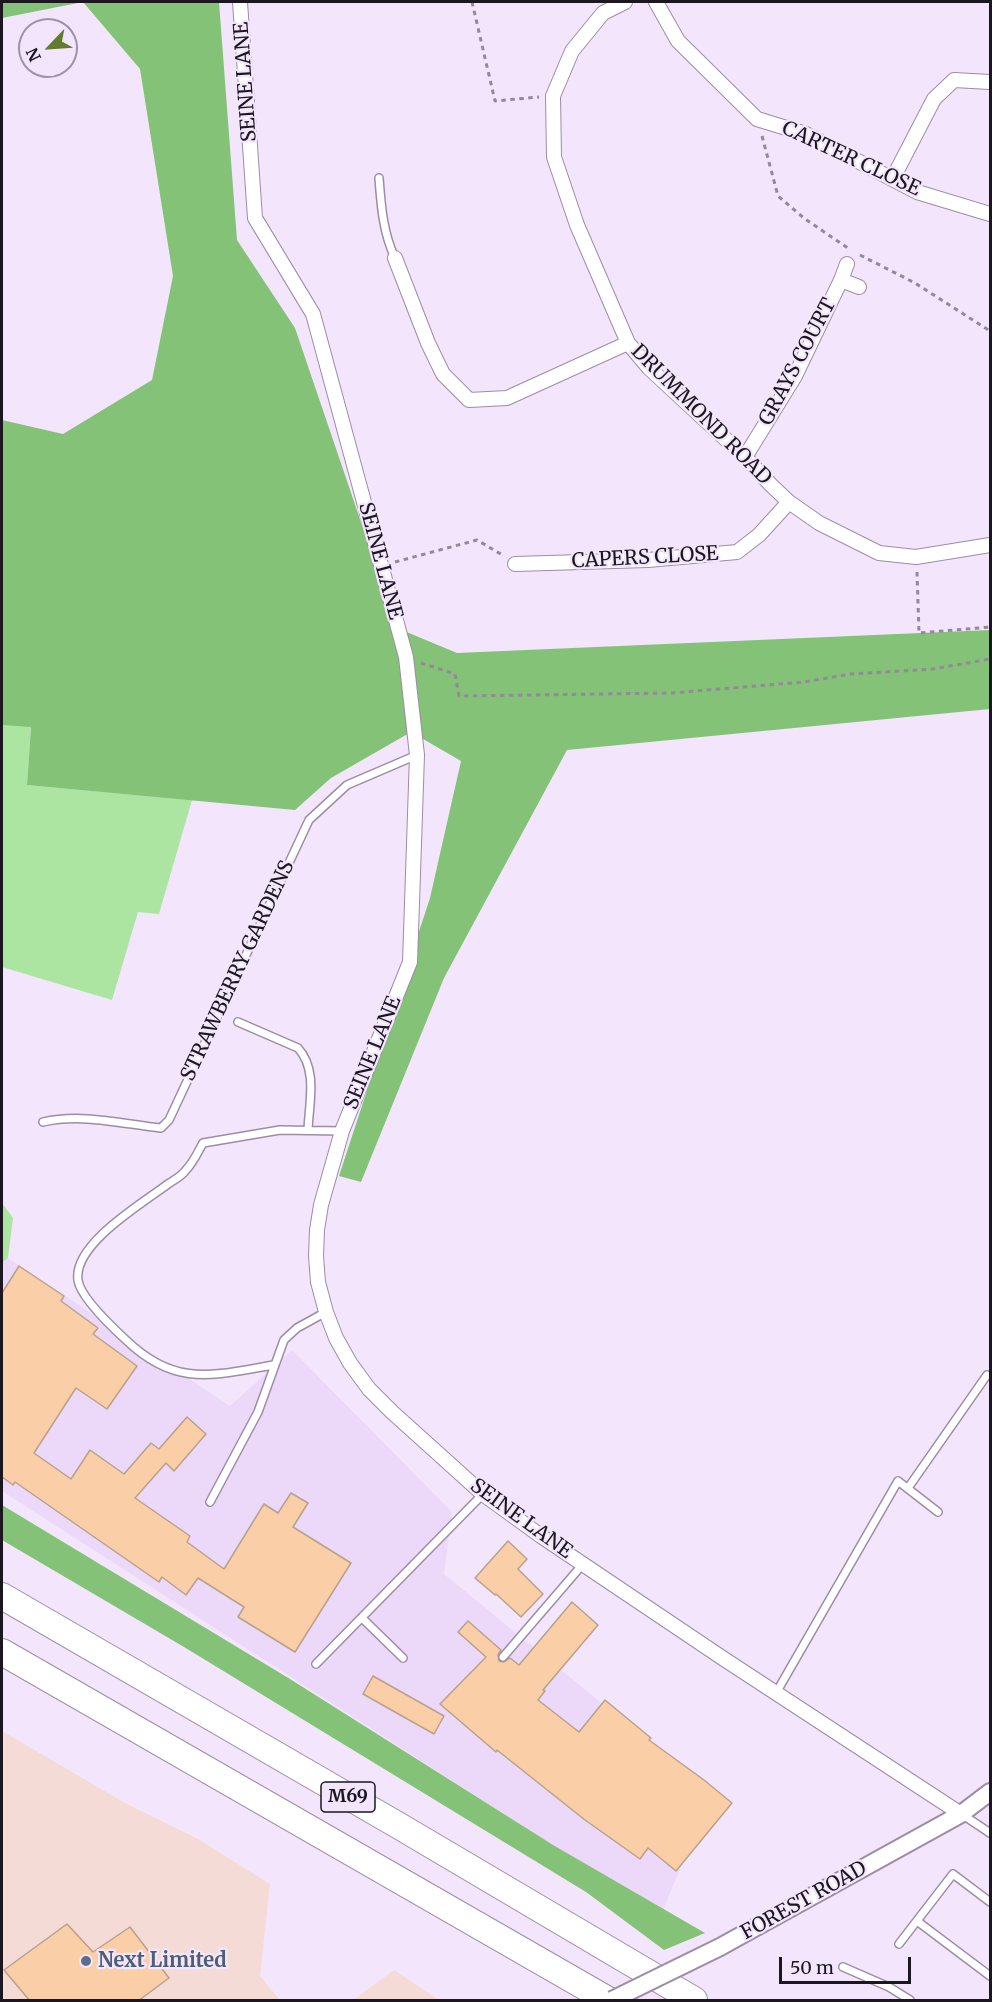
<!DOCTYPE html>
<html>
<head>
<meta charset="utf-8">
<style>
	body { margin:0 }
	#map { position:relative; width:992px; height:2002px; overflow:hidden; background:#f3e6fc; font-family:Merriweather,serif }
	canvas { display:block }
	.frame { position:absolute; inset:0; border:3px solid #1b161f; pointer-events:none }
	.north { position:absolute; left:18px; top:18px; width:60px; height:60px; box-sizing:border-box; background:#f3e6fc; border:2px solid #9d93a4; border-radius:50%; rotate:245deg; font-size:16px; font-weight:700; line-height:24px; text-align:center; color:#1b161f }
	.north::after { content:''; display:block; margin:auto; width:21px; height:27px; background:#617c2f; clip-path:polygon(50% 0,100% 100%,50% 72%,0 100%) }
	.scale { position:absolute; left:779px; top:1957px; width:132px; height:27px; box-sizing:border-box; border:3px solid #1b161f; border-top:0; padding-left:8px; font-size:18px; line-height:21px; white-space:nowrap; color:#1b161f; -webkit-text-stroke:4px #f3e6fc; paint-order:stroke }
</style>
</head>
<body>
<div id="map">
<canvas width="992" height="2002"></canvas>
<div class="frame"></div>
<div class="north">N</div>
<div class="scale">50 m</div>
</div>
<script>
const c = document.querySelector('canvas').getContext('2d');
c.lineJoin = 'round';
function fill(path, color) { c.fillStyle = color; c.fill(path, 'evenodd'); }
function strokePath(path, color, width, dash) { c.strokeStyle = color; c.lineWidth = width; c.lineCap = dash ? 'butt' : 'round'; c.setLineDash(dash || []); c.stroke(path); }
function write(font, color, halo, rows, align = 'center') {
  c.font = font + ' Merriweather,serif'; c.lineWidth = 4.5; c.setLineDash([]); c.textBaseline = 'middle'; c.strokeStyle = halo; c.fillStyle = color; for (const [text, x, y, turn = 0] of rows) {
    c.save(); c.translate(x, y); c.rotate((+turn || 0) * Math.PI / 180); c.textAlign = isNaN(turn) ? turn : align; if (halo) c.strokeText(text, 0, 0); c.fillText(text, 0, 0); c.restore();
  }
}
fill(new Path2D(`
	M2 1731 125 1803 198 1839 270 1884 260 1976 280 2000H2Z
	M394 1970 439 2000H353Z`), '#f5dbd6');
fill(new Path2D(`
	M8 1258 230 1406 292 1350 452 1512 444 1574 711 1793 661 1915 2 1491V1263Z`), '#ecd8f9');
fill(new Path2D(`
	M2 725 31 726 27 785 192 800 159 914 138 912 112 1000 2 967Z
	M2 1203 13 1218 8 1258 2 1263Z`), '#ace5a1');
fill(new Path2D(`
	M2 2H219L237 240 295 328 397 628 457 653 990 630V709L567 750 444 978 361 1182 339 1176 430 898 461 761 411 732 331 778 295 810 27 785 31 727 2 725V420L63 434 152 380 173 276 140 69 83 2 2 18Z
	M2 1505 290 1679 553 1845 705 1933 664 1950 586 1892 184 1647 2 1540Z`), '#84c277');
const building = new Path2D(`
	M19 1266 64 1296 61 1301 98 1328 93 1334 137 1366 107 1409 76 1388 34 1453 71 1479 90 1450 124 1474 151 1443 159 1449 187 1417 206 1434 174 1471 166 1463 135 1498 190 1536 187 1542 224 1569 264 1504 278 1513 291 1493 308 1503 293 1527 351 1563 295 1652 238 1617 244 1607 198 1578 186 1595 162 1577 159 1582 15 1482 13 1485 2 1477V1293Z
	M508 1541 527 1559 518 1569 543 1594 521 1617 496 1594 495 1595 475 1578Z
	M572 1602 598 1625 543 1690 545 1691 538 1700 579 1732 605 1700 651 1738 649 1740 704 1780 732 1803 676 1871 648 1848 640 1859 585 1820 497 1750 496 1752 440 1704 486 1657 458 1632 468 1621 501 1650 498 1655 499 1661 504 1662 510 1658 519 1665Z
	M373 1676 444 1716 434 1734 363 1694Z
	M67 1924 93 1952 130 1927 169 1978 138 2001H30L4 1970Z`);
fill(building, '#facea6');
strokePath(building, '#b8a18d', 1.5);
const service = new Path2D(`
	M379 178C381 205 383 233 395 258
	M238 1022 298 1048C318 1070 309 1103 308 1130
	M43 1122C82 1113 123 1124 161 1128L169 1120 309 820 347 785 417 755
	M274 1365C213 1375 176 1388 126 1340 113 1328 80 1297 78 1280 73 1244 143 1203 168 1184 174 1180 182 1176 186 1170 193 1163 198 1152 203 1143L280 1130 342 1131
	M908 1488 987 1375
	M210 1502 258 1412 284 1340 297 1328 326 1312
	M362 1618 403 1658
	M503 1657 583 1564
	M316 1664 483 1494
	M776 1693 898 1481 938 1512
	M963 1815 990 1833
	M917 1921 990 1976
	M899 1944 953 1874 990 1902
	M843 1967 889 1987 910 2000`);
const minor = new Path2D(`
	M240 2 255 218 313 314 406 657 417 755 410 962 342 1131 321 1205 317 1230 316 1256 318 1282 326 1312 336 1338 350 1363 369 1389 392 1412 483 1494 541 1536 724 1659 961 1814
	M625 2 603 13 572 51 553 96 554 157 577 225 628 343 649 368 745 457 771 485 789 502 819 523 879 553 916 557 990 545
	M656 2 678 41 757 119 806 134 917 192 990 214
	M893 178 934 99 954 80 990 82
	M395 258 428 343 443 374 469 400 507 398 628 343
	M841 280 859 287
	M745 457 795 376 841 280 847 264
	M515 564 648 560 737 552 759 535 789 502`);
const tertiary = new Path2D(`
	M720 1947 961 1814 990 1792`);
const motorway = new Path2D(`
	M2 1596 401 1827 694 2000
	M2 1652 608 2000`);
strokePath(service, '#9c8da5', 10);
strokePath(minor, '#9c8da5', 16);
strokePath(tertiary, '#9c8da5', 20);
strokePath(motorway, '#9c8da5', 28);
strokePath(new Path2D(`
	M472 2 495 101 539 97
	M762 136 778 196 805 219 848 248
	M860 255 915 283 990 331
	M395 562 477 540 504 556
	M917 572 919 633 990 627
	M421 663 455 674 459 696 671 693 804 682 851 674 933 669 990 659`), '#938999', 3, [4.5, 4.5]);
strokePath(service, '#fff', 7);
strokePath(minor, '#fff', 14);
strokePath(tertiary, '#fff', 16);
strokePath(motorway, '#fff', 26);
const tertiaryBridge = new Path2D(`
	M612 2000 720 1947`);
strokePath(tertiaryBridge, '#9c8da5', 20, []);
strokePath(tertiaryBridge, '#fff', 16);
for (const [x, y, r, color] of [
	[86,1961,6,"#5c6f8a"]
]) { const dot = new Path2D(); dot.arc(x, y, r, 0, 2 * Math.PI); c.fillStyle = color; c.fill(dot); strokePath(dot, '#f3e6fc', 2); }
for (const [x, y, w] of [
	[348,1797,54]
]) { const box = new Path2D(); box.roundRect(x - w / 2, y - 15, w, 30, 4.5); c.fillStyle = '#f3e6fc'; c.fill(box); strokePath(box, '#1b161f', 1.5); }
write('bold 18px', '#1b161f', null, [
	["M69",348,1797]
]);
write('20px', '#1b161f', '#f3e6fc', [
	["SEINE LANE",246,82,-94],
	["CARTER CLOSE",851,159,25],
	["GRAYS COURT",798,362,-62],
	["DRUMMOND ROAD",701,415,45],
	["CAPERS CLOSE",645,558,-3],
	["SEINE LANE",380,561,75],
	["STRAWBERRY GARDENS",238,971,-65],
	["SEINE LANE",373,1053,-68],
	["SEINE LANE",521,1519,36],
	["FOREST ROAD",804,1901,-29]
]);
write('bold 20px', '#4e5e75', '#f3e6fc', [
	["Next Limited",98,1961]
], 'left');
</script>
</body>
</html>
